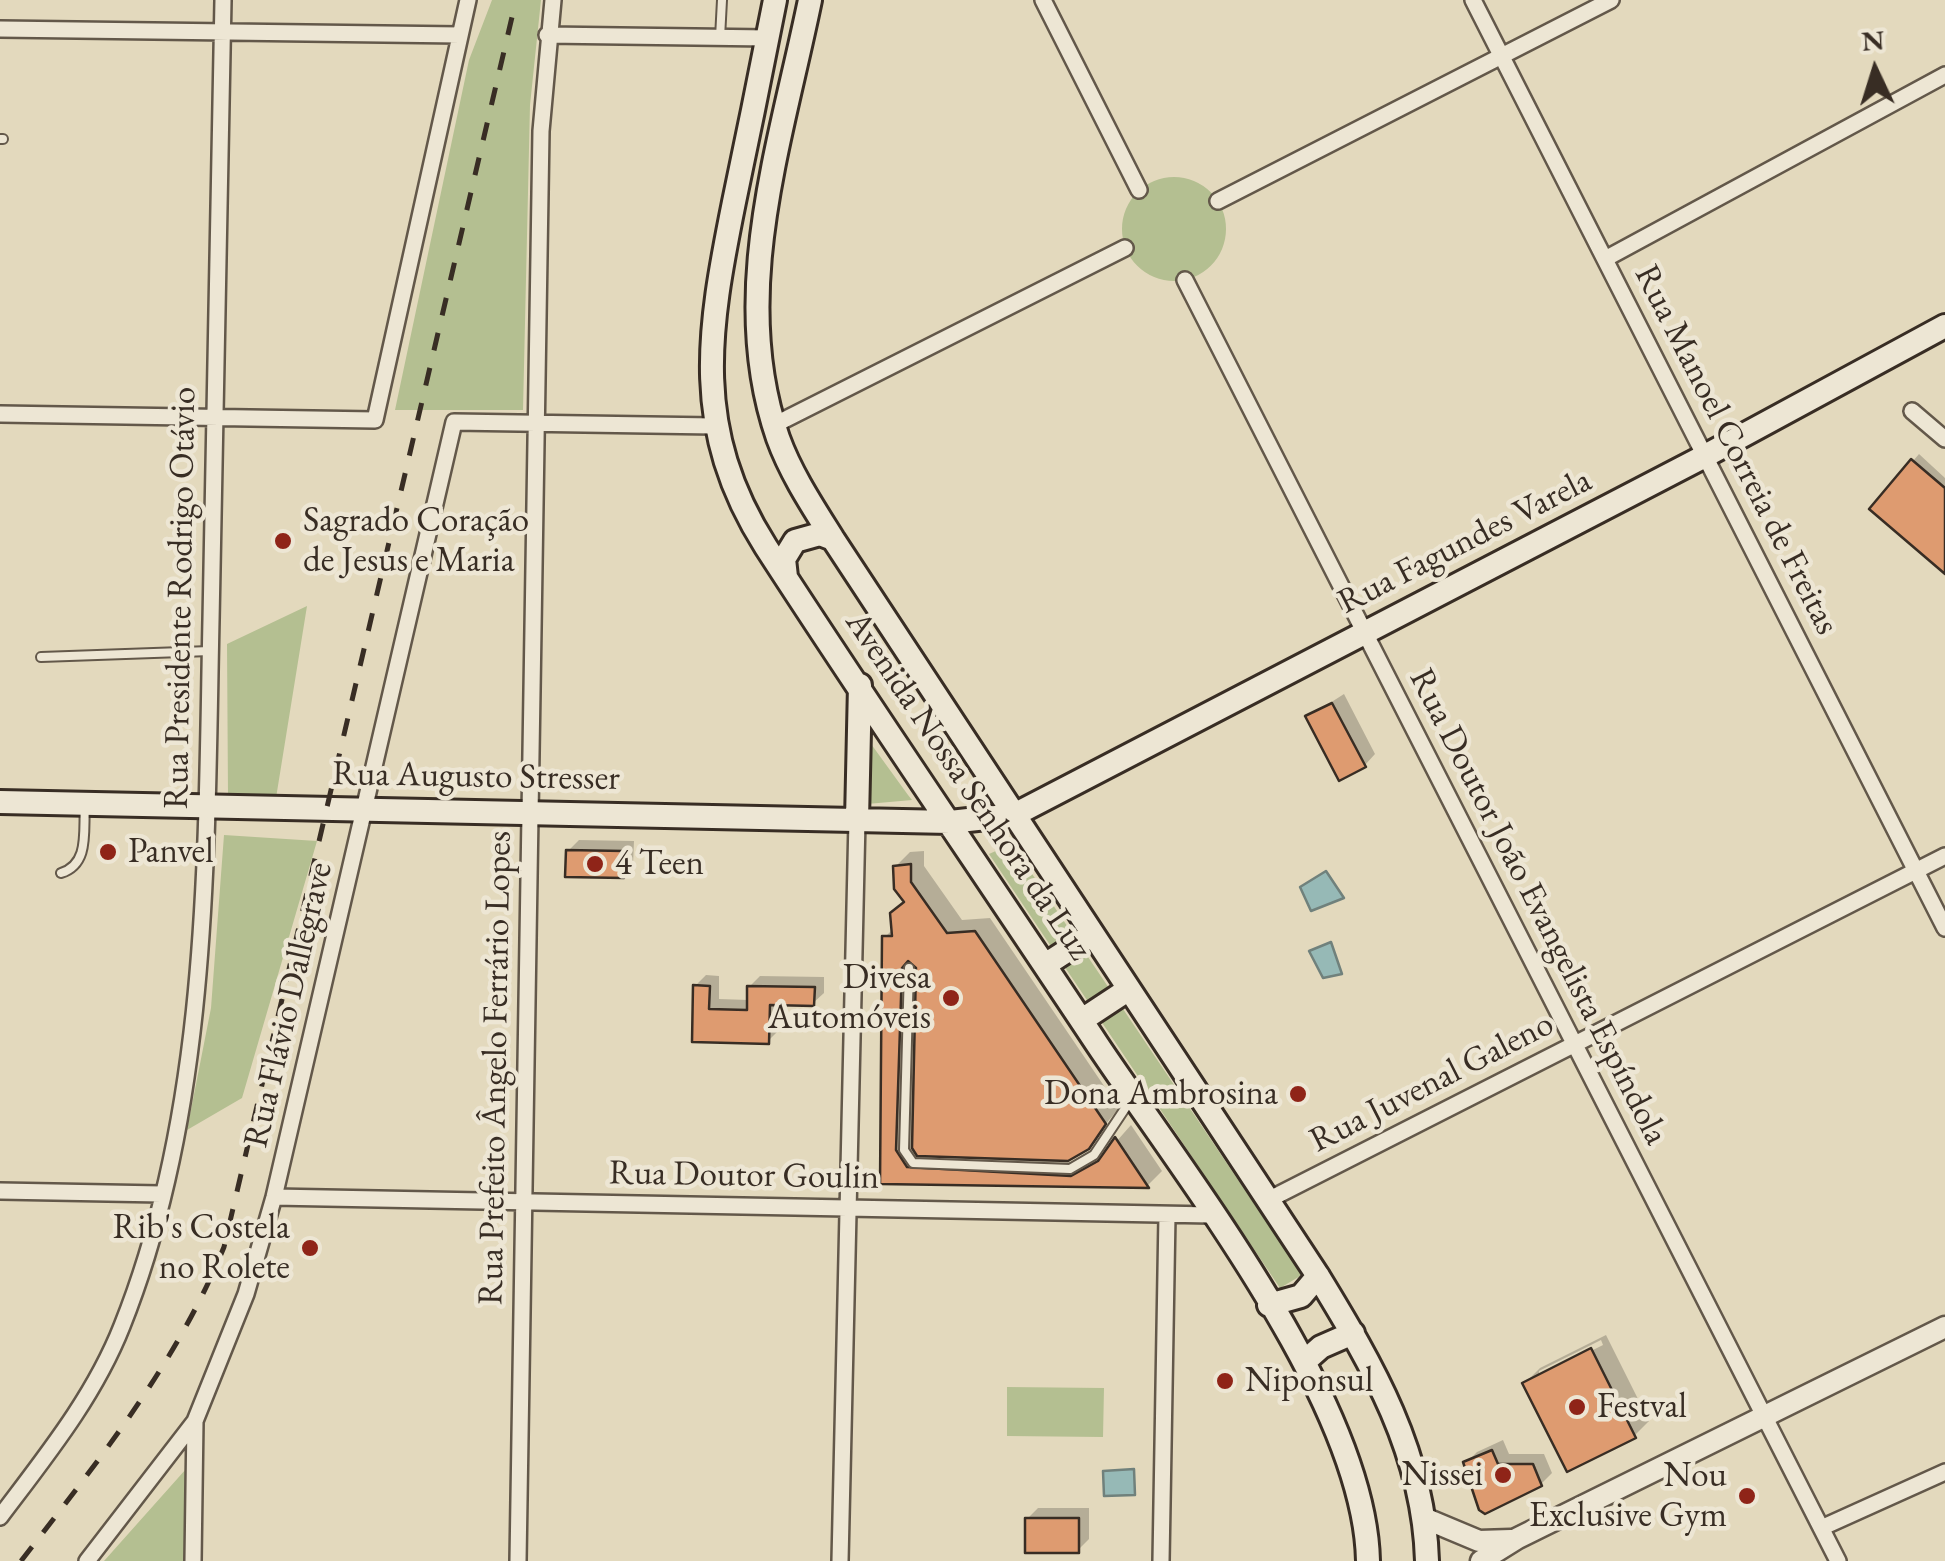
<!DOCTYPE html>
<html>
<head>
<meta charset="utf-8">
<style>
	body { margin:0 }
	#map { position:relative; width:1945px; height:1561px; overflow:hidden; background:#e3d9bd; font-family:"EB Garamond",serif }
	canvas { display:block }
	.north { position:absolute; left:1825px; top:20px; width:100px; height:100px; -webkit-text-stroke:8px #ede6d4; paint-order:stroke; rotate:356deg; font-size:28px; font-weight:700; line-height:40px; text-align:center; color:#382d24 }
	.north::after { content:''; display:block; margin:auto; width:35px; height:45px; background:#382d24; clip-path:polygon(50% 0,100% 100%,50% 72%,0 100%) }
</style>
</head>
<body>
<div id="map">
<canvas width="1945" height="1561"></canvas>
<div class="north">N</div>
</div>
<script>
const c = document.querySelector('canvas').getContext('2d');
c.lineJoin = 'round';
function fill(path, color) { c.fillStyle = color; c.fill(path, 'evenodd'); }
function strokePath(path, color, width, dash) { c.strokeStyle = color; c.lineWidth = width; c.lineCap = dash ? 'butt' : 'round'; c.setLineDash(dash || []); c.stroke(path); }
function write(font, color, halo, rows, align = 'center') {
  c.font = font + ' "EB Garamond",serif'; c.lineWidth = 9; c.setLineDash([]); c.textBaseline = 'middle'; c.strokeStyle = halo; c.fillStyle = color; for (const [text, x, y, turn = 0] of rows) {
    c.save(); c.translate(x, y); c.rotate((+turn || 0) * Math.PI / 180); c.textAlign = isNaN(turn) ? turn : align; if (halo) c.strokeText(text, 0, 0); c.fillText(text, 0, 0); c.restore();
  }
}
fill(new Path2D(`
	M492 0H541L530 105 523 410H395L469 60Z
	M1122 229a52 52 0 1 1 104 0a52 52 0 1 1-104 0Z
	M307 606 276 798 228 794 227 644Z
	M866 737 908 795 912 800 867 804Z
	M224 835 317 841 242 1098 187 1130 211 1008Z
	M1007 846 1014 847 1302 1275 1280 1288 989 854Z
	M1007 1387 1104 1388 1103 1437 1007 1436Z
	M186 1469 185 1561H104Z`), '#b4bf91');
const water = new Path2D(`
	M1326 871 1344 898 1311 911 1300 887Z
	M1331 942 1342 974 1323 978 1309 951Z
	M1134 1469 1135 1495 1104 1496 1103 1471Z`);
fill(water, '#96b9b6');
strokePath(water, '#70817c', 2.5);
fill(new Path2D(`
	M1919 454 1945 478V561L1872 509Z
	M1344 694 1375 754 1365 765 1308 717Z
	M579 840 634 841 633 865 622 876 568 851Z
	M924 851V866L962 920 990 918 1119 1108 1087 1147 1063 1162 1087 1163 1108 1151 1131 1125 1162 1171 1148 1185 883 1182 884 938 894 928 892 914 906 900 895 867 910 852Z
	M706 975 719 976V999L749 1000V987L760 976 824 977V993L813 1003H779V1030L768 1041 694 1040 695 986Z
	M1606 1335 1649 1421 1634 1436 1525 1383 1540 1368ZM1601 1340 1603 1345 1539 1377V1371Z
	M1503 1440 1509 1454H1544L1552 1473 1541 1484 1466 1463 1477 1452Z
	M1038 1508H1089V1539L1078 1550 1027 1519Z`), '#0003');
const building = new Path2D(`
	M1911 459 1945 488V574L1869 509Z
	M1332 703 1366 767 1339 781 1305 716Z
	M566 850 624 851V878L565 877Z
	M911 864V882L947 933 975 931 1106 1124 1089 1149 1068 1161 917 1156 912 1148 916 968 908 961 902 968 896 1150 907 1167 1071 1176 1098 1161 1115 1137 1149 1188 880 1184 882 936H892L890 913 904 902 894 889 893 866Z
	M693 985 710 986 709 1009 747 1010V986L815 987 814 1006 770 1005 769 1044 692 1042Z
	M1591 1348 1636 1438 1567 1472 1522 1383Z
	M1492 1450 1498 1464H1533L1542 1486 1485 1514 1479 1510 1463 1462Z
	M1025 1518H1079V1553H1025Z`);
fill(building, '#de9b70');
strokePath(building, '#382d24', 2.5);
const service = new Path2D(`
	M720 38 722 0
	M0 139H3
	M41 657 210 651
	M61 873C90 864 83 831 85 805
	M909 968 904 1150 913 1163 1070 1169 1094 1155 1130 1101`);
const minor = new Path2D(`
	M1043 0 1139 190
	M1473 0 1945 928
	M0 29 460 35
	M547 35 768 38
	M1218 201 1611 0
	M1605 259 1945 75
	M1185 280 1838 1561
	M1912 411 1945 439
	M0 414 375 420 468 0
	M774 425 1125 248
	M0 1191 161 1194
	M274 1197 1211 1215
	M1268 1200 1945 856
	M0 1517C46 1456 94 1397 122 1326 210 1106 206 853 211 620 215 414 219 207 223 0
	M1821 1528 1945 1472
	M87 1561 195 1421 246 1294 274 1197 454 422 714 426
	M193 1561 195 1421
	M518 1561 541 131 553 0
	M840 1561 857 820
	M1161 1561 1167 1215`);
const tertiary = new Path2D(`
	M1424 1518 1479 1541 1511 1540
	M1481 1561 1518 1538 1945 1327`);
const secondary = new Path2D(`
	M775 0C762 67 748 135 734 202 708 331 691 429 766 547 874 714 987 878 1097 1044 1185 1176 1365 1402 1368 1561
	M810 0C781 142 728 295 778 438 791 474 813 507 833 539L1318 1276C1373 1366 1424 1453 1427 1561
	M786 577 784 559 795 541 820 534 833 539
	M0 802 950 822 1014 815 1705 456 1945 326
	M857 820 860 685
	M1045 965 1093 934
	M1082 1020 1129 989
	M1269 1305 1301 1296 1318 1276
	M1304 1362 1321 1347 1353 1333`);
strokePath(service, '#63584a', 12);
strokePath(minor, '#63584a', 20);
strokePath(tertiary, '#63584a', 25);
strokePath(secondary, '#382d24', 28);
strokePath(service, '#ede6d4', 8);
strokePath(minor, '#ede6d4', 15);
strokePath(tertiary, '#ede6d4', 20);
strokePath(secondary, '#ede6d4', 22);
strokePath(new Path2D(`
	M21 1561C98 1461 176 1365 224 1247L516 0`), '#382d24', 5, [18, 18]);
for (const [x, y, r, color] of [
	[283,541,10,"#8f2418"],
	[108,852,10,"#8f2418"],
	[595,864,10,"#8f2418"],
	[951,998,10,"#8f2418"],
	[1298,1094,10,"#8f2418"],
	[310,1248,10,"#8f2418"],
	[1225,1381,10,"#8f2418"],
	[1577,1407,10,"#8f2418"],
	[1503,1475,10,"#8f2418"],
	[1747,1496,10,"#8f2418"]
]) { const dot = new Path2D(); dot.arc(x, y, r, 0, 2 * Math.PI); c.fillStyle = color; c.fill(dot); strokePath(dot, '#ede6d4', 4); }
write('35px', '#382d24', '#ede6d4', [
	["Rua Manoel Correia de Freitas",1736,450,63],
	["Rua Fagundes Varela",1465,542,-27],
	["Rua Presidente Rodrigo Otávio",181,598,-89],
	["Rua Augusto Stresser",476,777,1],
	["Avenida Nossa Senhora da Luz",968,786,56],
	["Rua Doutor João Evangelista Espíndola",1538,907,63],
	["Rua Flávio Dallegrave",289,1005,-77],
	["Rua Prefeito Ângelo Ferrário Lopes",496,1068,-89],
	["Rua Juvenal Galeno",1432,1083,-27],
	["Rua Doutor Goulin",744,1176,1]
]);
write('35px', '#382d24', '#ede6d4', [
	["Sagrado Coração",303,521],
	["de Jesus e Maria",303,561],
	["Panvel",128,852],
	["4 Teen",615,864],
	["Divesa",931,978,"right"],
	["Automóveis",931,1018,"right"],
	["Dona Ambrosina",1278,1094,"right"],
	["Rib's Costela",290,1228,"right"],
	["no Rolete",290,1268,"right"],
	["Niponsul",1245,1381],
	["Festval",1597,1407],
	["Nissei",1483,1475,"right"],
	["Nou",1727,1476,"right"],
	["Exclusive Gym",1727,1516,"right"]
], 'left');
</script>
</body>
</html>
